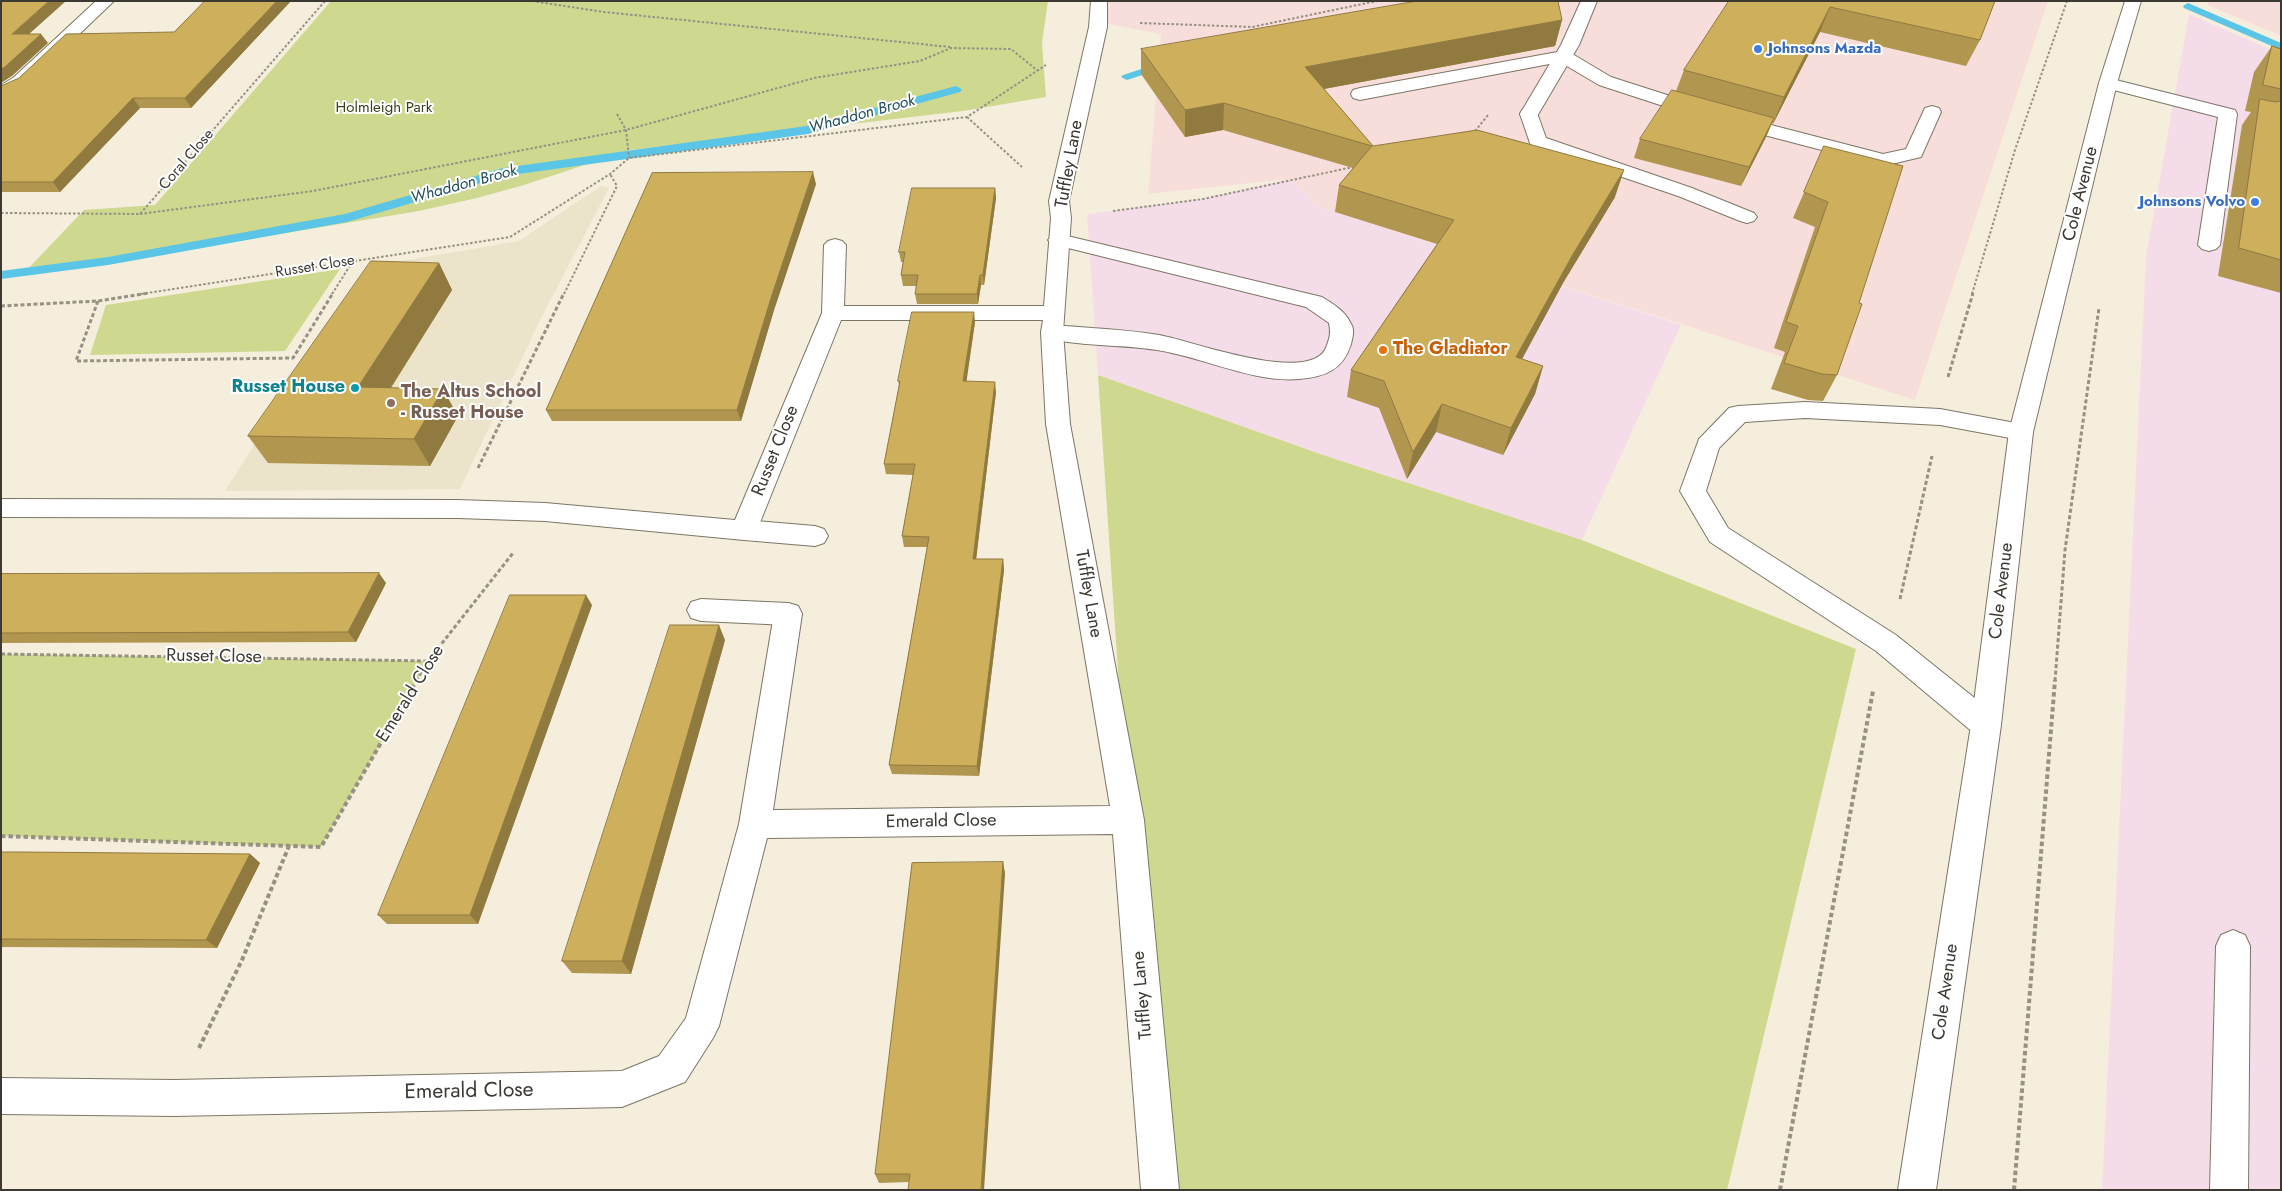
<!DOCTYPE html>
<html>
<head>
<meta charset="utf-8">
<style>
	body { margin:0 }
	#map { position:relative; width:2282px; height:1191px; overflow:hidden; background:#f5eedc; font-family:Jost,sans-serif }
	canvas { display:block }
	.frame { position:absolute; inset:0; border:2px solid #3c3932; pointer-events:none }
</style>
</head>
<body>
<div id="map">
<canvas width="2282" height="1191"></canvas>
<div class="frame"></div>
</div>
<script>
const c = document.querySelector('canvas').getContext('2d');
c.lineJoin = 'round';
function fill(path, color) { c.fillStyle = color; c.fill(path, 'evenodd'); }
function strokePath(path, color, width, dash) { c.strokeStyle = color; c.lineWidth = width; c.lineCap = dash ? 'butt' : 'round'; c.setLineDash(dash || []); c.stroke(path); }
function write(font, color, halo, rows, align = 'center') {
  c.font = font + ' Jost,sans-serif'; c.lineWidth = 4; c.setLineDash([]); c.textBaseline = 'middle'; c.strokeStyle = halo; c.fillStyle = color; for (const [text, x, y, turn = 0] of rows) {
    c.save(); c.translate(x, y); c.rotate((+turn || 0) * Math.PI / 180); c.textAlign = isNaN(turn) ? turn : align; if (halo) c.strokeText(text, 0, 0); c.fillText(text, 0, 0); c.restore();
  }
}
fill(new Path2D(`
	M2189 14 2281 54V1190H2102L2146 257Z
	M1289 179 1317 206 1681 325 1582 540 1323 455 1098 375 1087 214 1203 199Z`), '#f4dde9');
fill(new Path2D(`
	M1102 1H2048L1915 400 1317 206 1289 179 1148 194 1161 34 1097 22Z
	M2208 1H2281V36L2207 5Z`), '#f8deda');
fill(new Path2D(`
	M601 186 609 188 541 318 460 489 225 491 367 267 519 241Z`), '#ebe3ca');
fill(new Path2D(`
	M331 1H1048L1042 43 1046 97 963 111 630 150 524 185 477 198 419 211 219 244 112 264 21 276 84 210 155 205Z
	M340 269 285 351 90 355 106 305Z
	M1098 375 1323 455 1582 540 1856 649 1727 1190H1159L1128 820Z
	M1 654 428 661 321 847 1 836Z`), '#ced98f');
fill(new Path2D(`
	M2188 3 2281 43V50L2184 8 2183 6Z
	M1163 62 1169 65 1167 67 1127 80 1121 77 1123 75Z
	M956 86 960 88 962 90 960 92 808 134 504 176 347 222 108 265 1 279V271L108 257 345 214 503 168 807 126Z`), '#5ac5e6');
const service = new Path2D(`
	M1563 51 1569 52 1611 77 1717 111 1883 154 1906 149 1925 108 1932 106 1939 108 1941 112 1921 157 1883 166 1703 119 1599 85 1560 62 1360 100 1353 98 1351 94 1353 90 1360 88Z
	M2108 78 2235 110 2237 114 2220 245 2216 249 2209 251 2202 249 2198 245 2218 117 2102 87 2099 83 2102 79Z
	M1529 108 1536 110 1546 138 1692 188 1754 213 1757 217 1754 221 1747 223 1740 221 1678 196 1531 146 1520 114 1522 110Z
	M1059 234 1322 297C1333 304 1344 310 1350 322 1355 329 1353 336 1351 344 1343 370 1325 377 1299 379 1253 383 1203 357 1157 350 1120 344 1080 347 1044 337L1041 332 1044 327 1052 325C1088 328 1123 329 1159 335 1190 340 1315 388 1327 345 1330 337 1331 332 1329 323L1306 307 1052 244 1048 240 1052 236Z
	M1805 402 1940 409 2021 424 2030 426 2033 432 2030 438 2021 440 1940 425 1805 418 1745 422 1719 448 1706 491 1728 528 1896 635 1997 716 2001 725 1997 734 1986 737 1975 734 1876 651 1710 542 1680 491 1699 439 1729 408 1738 406Z
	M744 520 815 526 824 529 828 536 824 543 815 546 744 540 735 537 731 530 735 523Z
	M701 599 788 603 798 606 802 614 798 622 788 625 701 621 691 618 687 610 691 602Z
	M2233 930 2245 935 2250 946 2248 1190H2210L2216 946 2221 935Z`);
const minor = new Path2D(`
	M96 1H114L25 86 1 98V85L13 78Z
	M1091 1H1107V27L1069 201 1071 218 1063 332 1070 424 1144 820 1179 1190H1141L1113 834 767 838 719 1026 713 1038 685 1082 622 1107 174 1116 1 1114V1078L174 1080 622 1071 659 1056 686 1018 739 824 774 614 778 606 788 603 798 606 802 614 773 810 1110 806 1046 424 1041 332 1043 320H841L757 530 753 537 744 540 545 521 458 518 1 517V499L458 500 545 503 735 520 822 313 824 245 828 241 835 239 842 241 846 245 844 306H1044L1051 218 1049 201 1089 27Z
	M1581 1H1597L1579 45 1536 118 1529 120 1522 118 1520 114 1561 45Z`);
const trunk = new Path2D(`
	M2125 1H2141L2117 83 2033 432 2001 725 1936 1190H1898L1971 725 2009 432 2099 83Z`);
strokePath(service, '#7c7666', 2);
strokePath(minor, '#7c7666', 2);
strokePath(trunk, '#7c7666', 2);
strokePath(new Path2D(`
	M532 1 604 12 950 47
	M1140 23 1252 27 1377 1
	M617 114 626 130 629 158
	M967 117 1022 167
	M1475 131 1488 115
	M1113 211 1203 199 1353 167
	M1 213 140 214 325 1
	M140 214 313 191 626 130 814 78 920 61 951 48 1011 49 1038 71
	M141 294 510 237 610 174 629 158 967 117 1046 65
	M332 294 353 261
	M564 294 617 186 610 174
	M1972 294 2015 150 2067 1`), '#969184', 2, [2.5, 2]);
strokePath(new Path2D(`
	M98 301 76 361 293 358 333 293
	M1 306 98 301 149 293
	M1948 377 1973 293
	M478 468 564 293
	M1900 599 1932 456
	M1 654 428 661
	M416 681 428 661 513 553
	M2055 681 2065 550 2099 308`), '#969184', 3, [4, 2.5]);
strokePath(new Path2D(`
	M1 836 321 847 417 680
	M199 1048 242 960 289 846
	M1780 1190 1873 691
	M2014 1190 2055 680`), '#969184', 4, [4.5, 3]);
fill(service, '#fff');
fill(minor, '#fff');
fill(trunk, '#fff');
fill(new Path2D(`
	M205 1H291L191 108H140L60 192H1V86L174 32Z
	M1729 1H1995L1980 40 1966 66 1820 32 1773 124 1772 123 1766 137 1741 186 1634 158 1640 139 1676 91 1684 70Z
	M1562 20 1555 46 1324 89 1373 146 1615 197 1563 283 1522 359 1543 366 1535 394 1503 455 1436 432 1407 479 1379 408 1347 397 1351 370 1437 244 1335 212 1339 185 1353 168 1223 130 1185 137 1141 74V49Z
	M2272 46 2281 49V293L2218 276 2242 125 2251 112 2245 111 2254 72Z
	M1824 146 1859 303 1837 375 1823 401 1808 400 1771 389 1785 352 1774 348 1815 227 1793 218Z
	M816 184 774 310 741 421H552L546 410Z
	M995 188 996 198 984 285H981L978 304H917L915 294 917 286H903L901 275 903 262H901L899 252Z
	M439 263 452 290 391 388 458 416 430 466 268 463 248 436Z
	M975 322 966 381 996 392 976 559H1003L1004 570 979 776 892 774 889 765 927 547H904L902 536 913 475 886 474 884 464 899 385 898 381Z
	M1 574 386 583 356 642 1 643Z
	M592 605 478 924H387L378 915Z
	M725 640 631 974 572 973 562 961Z
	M1 852 250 854 260 863 217 948 1 947Z
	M1003 862 1005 874 909 1182 879 1183 875 1174Z`), '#b0964f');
fill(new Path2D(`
	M49 1H66L19 43 12 34Z
	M277 1H291L191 108 185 98Z
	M1830 7 1820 32 1773 124 1784 97Z
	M1562 20 1555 46 1302 93 1305 67Z
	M41 34 48 43 12 76 1 83V69Z
	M133 98 140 108 60 192 53 182Z
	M1224 103 1223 130 1185 137V110Z
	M1774 118 1766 137 1741 186 1749 167Z
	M1624 170 1615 197 1563 283 1508 385 1516 357 1572 256Z
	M813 172 816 184 774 310 741 421 737 410 771 298Z
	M995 188 996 198 984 285 983 275Z
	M439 263 452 290 374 414 358 387Z
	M980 275 981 285 978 304 977 294Z
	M974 312 975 322 965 392 963 381Z
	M1543 366 1535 394 1503 455 1511 428Z
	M995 382 996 392 975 569 973 559Z
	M443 389 458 416 430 466 414 439Z
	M1442 404 1436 432 1407 479 1413 452Z
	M1003 559 1004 570 979 776 977 766Z
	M379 573 386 583 356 642 348 632Z
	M586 595 592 605 478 924 470 915Z
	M719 625 725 640 631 974 622 961Z
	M250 854 260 863 217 948 206 940Z
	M1003 862 1005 874 984 1190H981Z`), '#907a40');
const building = new Path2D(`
	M1 1H49L12 34H41L5 67 1 69Z
	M205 1H277L185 98H133L53 182H1V86L19 78 66 34 174 32Z
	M1417 1H1558L1562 20 1305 67 1373 146 1477 130 1624 170 1572 256 1516 357 1543 366 1511 428 1442 404 1413 452 1384 381 1351 370 1454 220 1339 185 1372 146 1224 103 1185 110 1141 49Z
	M1729 1H1995L1980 40 1830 7 1784 97 1684 70Z
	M2272 46 2281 49V89L2263 85Z
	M1672 90 1774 118 1749 167 1640 139Z
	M2260 99 2275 102 2281 101V260L2239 248Z
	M1824 146 1903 166 1859 303 1862 304 1837 375 1822 374 1784 363 1798 326 1786 322 1828 202 1804 192Z
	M813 172 771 298 737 410H546L652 173Z
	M912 188H995L983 275H980L977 294H915L918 275H901L905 252H899Z
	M371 261 439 263 358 387 443 389 414 439 248 436Z
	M912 312H974L963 381 995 382 973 559H1003L977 766 889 765 929 537 902 536 915 464H884L900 381H898Z
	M379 573 348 632 1 633V574Z
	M510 595H586L470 915H378Z
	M670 625H719L622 961H562Z
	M1 852H22L250 854 206 940 1 939Z
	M1003 862 981 1190H908L910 1174H875L912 863Z`);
fill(building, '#cdaf5c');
strokePath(building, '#907a40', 1);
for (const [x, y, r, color] of [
	[1758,49,5,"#3f7fe0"],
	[2255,202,5,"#3f7fe0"],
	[1383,350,5,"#e8710a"],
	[355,388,5,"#0f9aa8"],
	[391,403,5,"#8d6e63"]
]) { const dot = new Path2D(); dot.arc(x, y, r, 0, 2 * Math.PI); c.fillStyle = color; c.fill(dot); strokePath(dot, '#fff', 2); }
write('bold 15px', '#366cbe', '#fff', [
	["Johnsons Mazda",1768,49],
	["Johnsons Volvo",2245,202,"right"]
], 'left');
write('15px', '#393e1a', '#fff', [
	["Holmleigh Park",384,108]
]);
write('15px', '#3c3932', '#fff', [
	["Coral Close",187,160,-49],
	["Russet Close",315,267,-9]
]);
write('italic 16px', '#204e5d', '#fff', [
	["Whaddon Brook",862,115,-15],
	["Whaddon Brook",464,185,-15]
]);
write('18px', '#3c3932', '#fff', [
	["Tuffley Lane",1070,164,-80],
	["Cole Avenue",2081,194,-76],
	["Russet Close",776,451,-68],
	["Cole Avenue",2002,591,-83],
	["Tuffley Lane",1088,594,80],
	["Russet Close",214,657,1],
	["Emerald Close",411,694,-58],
	["Emerald Close",941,822,-1],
	["Cole Avenue",1946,992,-82],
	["Tuffley Lane",1143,995,-95]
]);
write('bold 18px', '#c56008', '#fff', [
	["The Gladiator",1393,350]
], 'left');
write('bold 18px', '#0d838f', '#fff', [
	["Russet House",345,388]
], 'right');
write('bold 18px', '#785e54', '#fff', [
	["The Altus School",401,393],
	["- Russet House",401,414]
], 'left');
write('21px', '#3c3932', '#fff', [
	["Emerald Close",469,1092,-1]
]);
</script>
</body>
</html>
